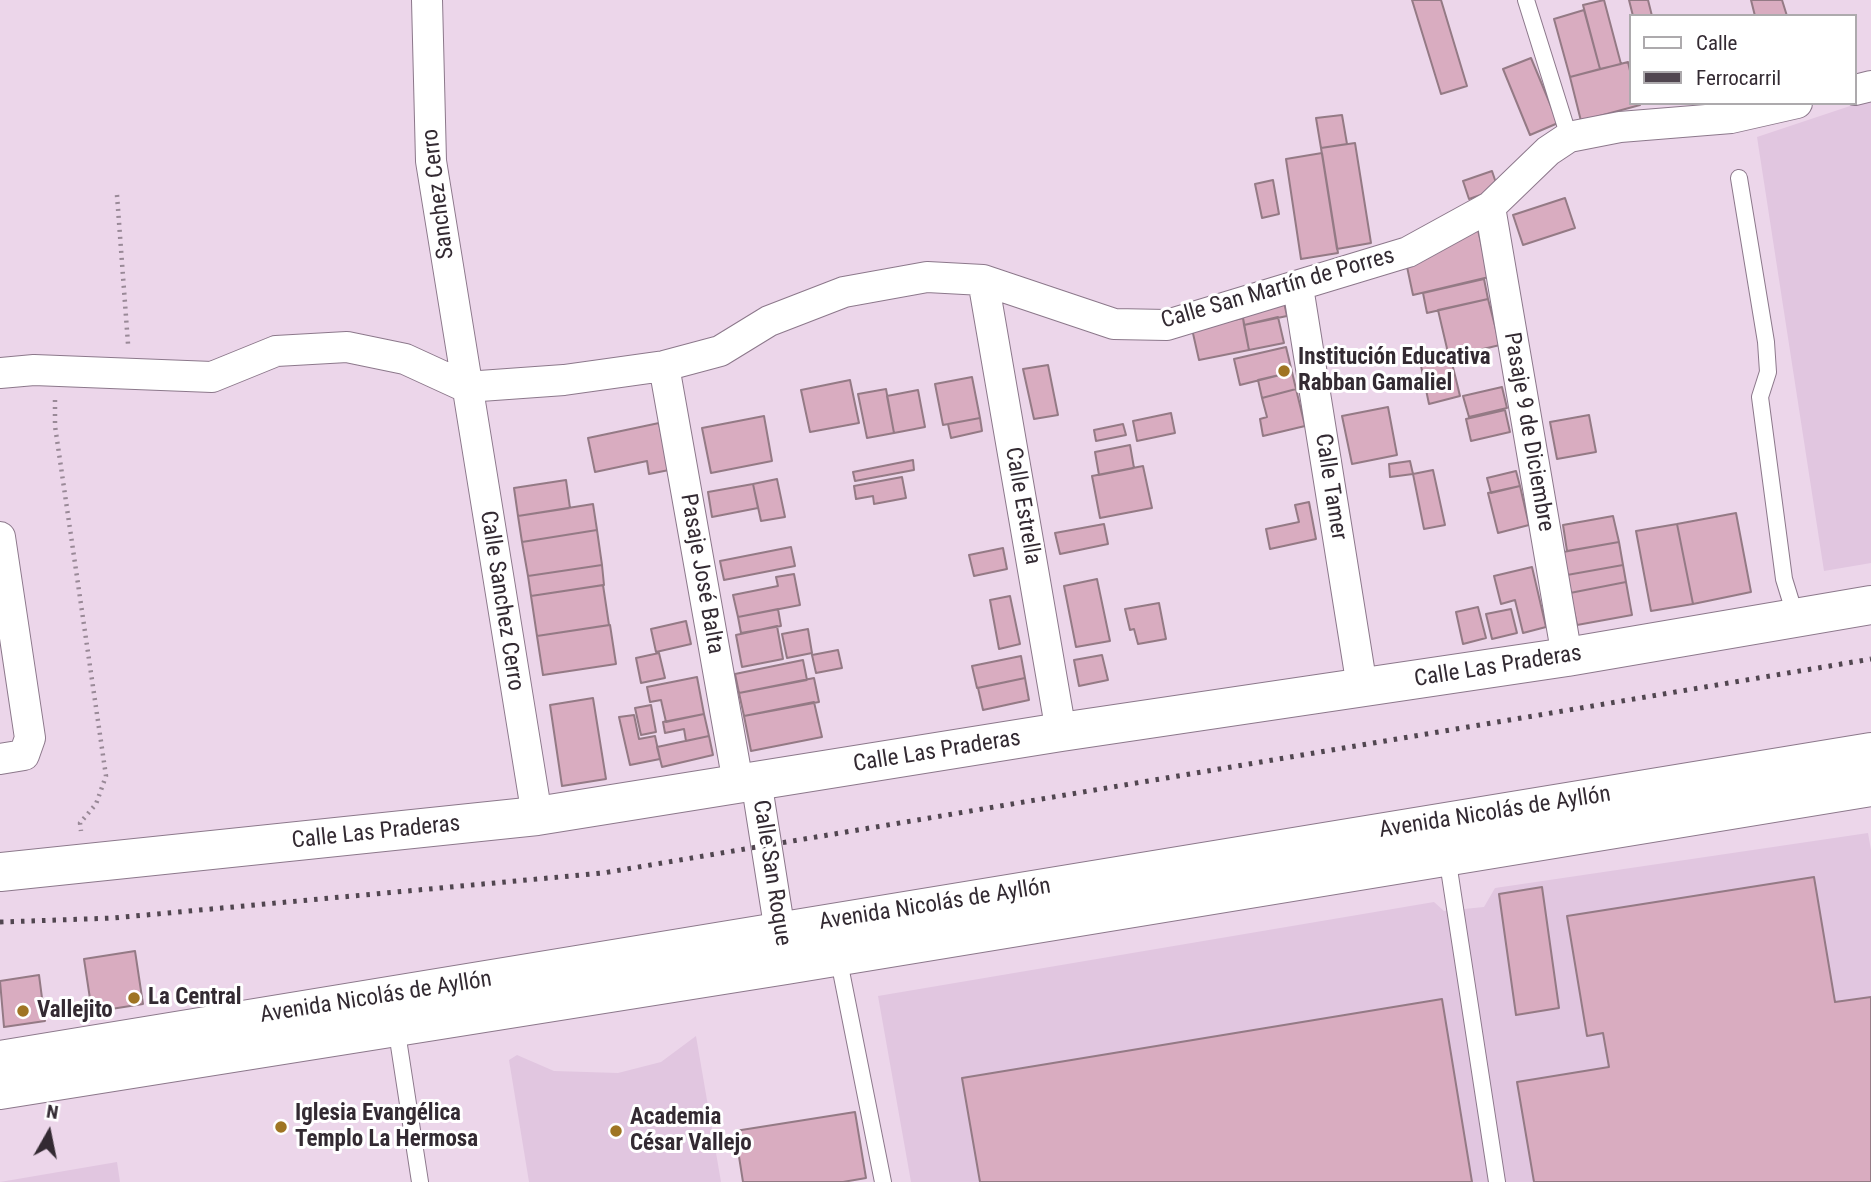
<!DOCTYPE html>
<html>
<head>
<meta charset="utf-8">
<style>
	body { margin:0 }
	#map { position:relative; width:1871px; height:1182px; overflow:hidden; background:#ecd6ea; font-family:"Roboto Condensed",sans-serif }
	canvas { display:block }
	.legend { position:absolute; left:1629px; top:14px; width:228px; height:91px; box-sizing:border-box; background:#fff; border:2px solid #adaaad; margin:0; padding:9px 12px; list-style:none; font-size:21px; color:#332a32 }
	.legend li { display:flex; align-items:center; gap:14px; height:35px }
	.legend b { width:35px; border:2px solid #adaaad }
	.north { position:absolute; left:14px; top:1098px; width:70px; height:70px; -webkit-text-stroke:5px #fff; paint-order:stroke; rotate:9deg; font-size:19px; font-weight:700; line-height:28px; text-align:center; color:#332a32 }
	.north::after { content:''; display:block; margin:auto; width:24px; height:32px; background:#332a32; clip-path:polygon(50% 0,100% 100%,50% 72%,0 100%) }
</style>
</head>
<body>
<div id="map">
<canvas width="1871" height="1182"></canvas>
<ul class="legend">
<li><b style="height:9px;background:#fff"></b>Calle</li>
<li><b style="height:9px;background:#514650"></b>Ferrocarril</li>
</ul>
<div class="north">N</div>
</div>
<script>
const c = document.querySelector('canvas').getContext('2d');
c.lineJoin = 'round';
function fill(path, color) { c.fillStyle = color; c.fill(path, 'evenodd'); }
function strokePath(path, color, width, dash) { c.strokeStyle = color; c.lineWidth = width; c.lineCap = dash ? 'butt' : 'round'; c.setLineDash(dash || []); c.stroke(path); }
function write(font, color, halo, rows, align = 'center') {
  c.font = font + ' "Roboto Condensed",sans-serif'; c.lineWidth = 6; c.setLineDash([]); c.textBaseline = 'middle'; c.strokeStyle = halo; c.fillStyle = color; for (const [text, x, y, turn = 0] of rows) {
    c.save(); c.translate(x, y); c.rotate((+turn || 0) * Math.PI / 180); c.textAlign = isNaN(turn) ? turn : align; if (halo) c.strokeText(text, 0, 0); c.fillText(text, 0, 0); c.restore();
  }
}
fill(new Path2D(`
	M1871 99V563L1824 571 1757 137Z
	M1868 833 1871 850V1182H911L878 996 1434 902 1444 911 1484 907 1495 888Z
	M696 1036 721 1182H529L509 1060 517 1055 554 1071 618 1073 661 1062Z
	M117 1162 120 1182H0Z`), '#e1c6e0');
const building = new Path2D(`
	M1412 0H1441L1467 86 1441 94Z
	M1604 0 1621 64 1600 69 1583 5Z
	M1629 0H1648L1652 16H1633Z
	M1751 0H1782L1787 16H1755Z
	M1584 10 1600 69 1570 77 1554 19Z
	M1531 58 1558 123 1530 135 1503 69Z
	M1628 62 1631 75V103L1640 105 1581 121 1570 77Z
	M1342 115 1347 144 1321 148 1316 118Z
	M1355 143 1371 243 1337 249 1321 148Z
	M1322 153 1338 253 1301 259 1286 159Z
	M1492 171 1498 189 1469 199 1463 181Z
	M1273 180 1279 214 1262 218 1255 184Z
	M1565 198 1575 228 1523 245 1513 215Z
	M1478 230 1489 277 1413 295 1406 262Z
	M1484 279 1488 299 1427 313 1423 293Z
	M1488 299 1500 345 1449 357 1438 310Z
	M1284 302 1287 316 1244 325 1242 311Z
	M1278 317 1284 343 1249 350 1244 325Z
	M1243 318 1249 350 1199 360 1192 329Z
	M1286 347 1292 372 1240 385 1234 359Z
	M1451 359 1460 396 1429 404 1421 366Z
	M1048 365 1058 415 1034 419 1023 369Z
	M1292 372 1296 389 1262 398 1258 380Z
	M972 377 980 418 943 425 935 384Z
	M850 380 859 423 810 432 801 390Z
	M1502 387 1507 408 1469 417 1463 396Z
	M886 389 894 433 867 438 858 394Z
	M1296 389 1305 426 1263 436 1260 419 1267 417 1262 398Z
	M918 390 925 427 894 433 887 396Z
	M1388 407 1397 455 1352 464 1342 416Z
	M1505 410 1510 432 1471 441 1466 419Z
	M1171 413 1175 433 1137 441 1133 421Z
	M1589 415 1596 452 1557 459 1550 422Z
	M764 416 772 461 711 473 702 428Z
	M980 418 982 431 951 438 948 424Z
	M659 423 669 470 649 474 647 461 595 472 588 438Z
	M1123 424 1126 435 1096 441 1094 430Z
	M1130 445 1134 468 1099 475 1095 452Z
	M913 460 914 470 855 481 853 472Z
	M1410 461 1413 474 1390 477 1389 464Z
	M1143 466 1152 508 1100 518 1092 476Z
	M1433 470 1445 525 1424 529 1413 474Z
	M1516 471 1520 486 1491 493 1487 478Z
	M902 477 906 498 874 504 873 496 856 499 854 486Z
	M777 479 785 517 761 521 753 484Z
	M566 480 570 508 518 516 514 488Z
	M753 484 758 508 712 517 708 492Z
	M1520 486 1529 525 1498 533 1488 493Z
	M1309 502 1316 539 1270 549 1266 529 1299 522 1295 505Z
	M593 504 597 530 522 542 518 516Z
	M1736 513 1751 592 1693 604 1677 524Z
	M1613 516 1619 542 1567 551 1563 525Z
	M1104 524 1108 544 1060 554 1055 533Z
	M1677 524 1693 604 1651 611 1636 531Z
	M597 530 602 565 528 576 522 542Z
	M1619 542 1623 565 1567 575 1563 552Z
	M791 547 795 566 724 580 720 561Z
	M1003 548 1007 569 974 576 969 555Z
	M602 565 604 585 531 596 528 576Z
	M1623 565 1626 582 1570 593 1567 575Z
	M1532 567 1546 627 1523 633 1515 600 1501 604 1494 576Z
	M794 574 800 605 738 617 733 595 778 586 776 577Z
	M1097 579 1110 641 1076 647 1064 586Z
	M1626 582 1632 615 1577 625 1570 593Z
	M603 585 609 625 537 636 531 596Z
	M1010 596 1020 644 999 649 990 600Z
	M1159 603 1166 639 1138 644 1134 629 1130 630 1125 609Z
	M1478 607 1486 638 1463 644 1456 612Z
	M778 609 781 626 741 633 738 617Z
	M1511 609 1517 633 1492 639 1486 614Z
	M686 621 691 644 656 652 651 629Z
	M610 625 616 664 543 675 537 636Z
	M777 626 783 659 742 667 736 635Z
	M808 629 812 653 787 658 782 634Z
	M838 650 842 668 816 673 812 655Z
	M659 653 665 678 641 683 636 658Z
	M1102 655 1108 680 1079 686 1074 660Z
	M1021 656 1025 678 977 688 972 666Z
	M803 660 807 680 739 693 735 674Z
	M697 677 704 714 666 722 661 700 650 702 647 687Z
	M814 678 819 702 744 716 739 693Z
	M1025 678 1029 700 983 710 978 688Z
	M593 698 606 779 562 786 550 705Z
	M814 702 822 737 751 751 744 716Z
	M651 705 656 732 641 735 635 708Z
	M704 714 709 736 686 741 684 729 665 733 663 722Z
	M634 715 639 739 655 736 660 759 630 765 619 717Z
	M709 736 713 755 662 767 657 747Z
	M1814 877 1835 1002 1871 997V1182H1534L1517 1082 1609 1067 1603 1033 1587 1036 1567 916Z
	M1542 887 1559 1008 1516 1015 1499 894Z
	M135 951 143 1004 92 1012 84 959Z
	M39 975 45 1021 4 1027 0 981Z
	M1442 999 1472 1182H980L962 1078Z
	M855 1112 866 1178 843 1182H743L735 1131Z`);
fill(building, '#d9acc0');
strokePath(building, '#947a85', 2);
const lane = new Path2D(`
	M1526 0 1569 137
	M1739 178 1766 342 1768 372 1760 397 1784 579 1796 618
	M1447 856 1497 1182
	M838 956 883 1182
	M396 1026 420 1182`);
const street = new Path2D(`
	M427 0 431 161 537 816
	M1855 90 1871 86
	M1490 207 1567 657
	M983 280 1061 732
	M1298 287 1362 687
	M664 366 738 783
	M0 373 34 370 212 377 276 351 347 347 405 359 466 387 564 380 664 366 720 351 769 321 844 292 927 277 983 280 1114 324 1167 325 1408 252 1490 207 1548 151 1569 137 1620 127 1731 118 1797 103
	M0 537 30 738 24 755 0 759
	M756 780 783 951`);
const secondary = new Path2D(`
	M0 872 537 816 1061 732 1567 657 1871 605`);
const primary = new Path2D(`
	M0 1060 1871 752
	M0 1090 786 965 1871 787`);
strokePath(lane, '#8c788b', 18);
strokePath(street, '#8c788b', 32);
strokePath(secondary, '#8c788b', 40);
strokePath(primary, '#8c788b', 40);
strokePath(new Path2D(`
	M117 195 128 344
	M55 400V426L106 776 96 804 80 823 81 831`), '#998997', 4.5, [2, 5]);
strokePath(lane, '#fff', 16);
strokePath(street, '#fff', 30);
strokePath(secondary, '#fff', 38);
strokePath(primary, '#fff', 38);
strokePath(new Path2D(`
	M0 922 113 918 603 873 1871 659`), '#514650', 5, [3.5, 7]);
for (const [x, y, r, color] of [
	[1284,371,7,"#9f7423"],
	[134,998,7,"#9f7423"],
	[23,1011,7,"#9f7423"],
	[281,1127,7,"#9f7423"],
	[616,1131,7,"#9f7423"]
]) { const dot = new Path2D(); dot.arc(x, y, r, 0, 2 * Math.PI); c.fillStyle = color; c.fill(dot); strokePath(dot, '#fff', 2.5); }
write('23px', '#332a32', '#fff', [
	["Sanchez Cerro",439,194,-97],
	["Calle San Martín de Porres",1278,289,-16],
	["Pasaje 9 de Diciembre",1528,432,80],
	["Calle Tamer",1330,487,81],
	["Calle Estrella",1022,506,80],
	["Pasaje José Balta",701,574,80],
	["Calle Sanchez Cerro",501,601,81],
	["Calle Las Praderas",1498,667,-9],
	["Calle Las Praderas",937,752,-9],
	["Avenida Nicolás de Ayllón",1495,813,-9],
	["Calle Las Praderas",376,833,-6],
	["Calle San Roque",771,873,81],
	["Avenida Nicolás de Ayllón",935,905,-9],
	["Avenida Nicolás de Ayllón",376,998,-9]
]);
write('bold 23px', '#332a32', '#fff', [
	["Institución Educativa",1298,358],
	["Rabban Gamaliel",1298,384],
	["La Central",148,998],
	["Vallejito",37,1011],
	["Iglesia Evangélica",295,1114],
	["Templo La Hermosa",295,1140],
	["Academia",630,1118],
	["César Vallejo",630,1144]
], 'left');
</script>
</body>
</html>
